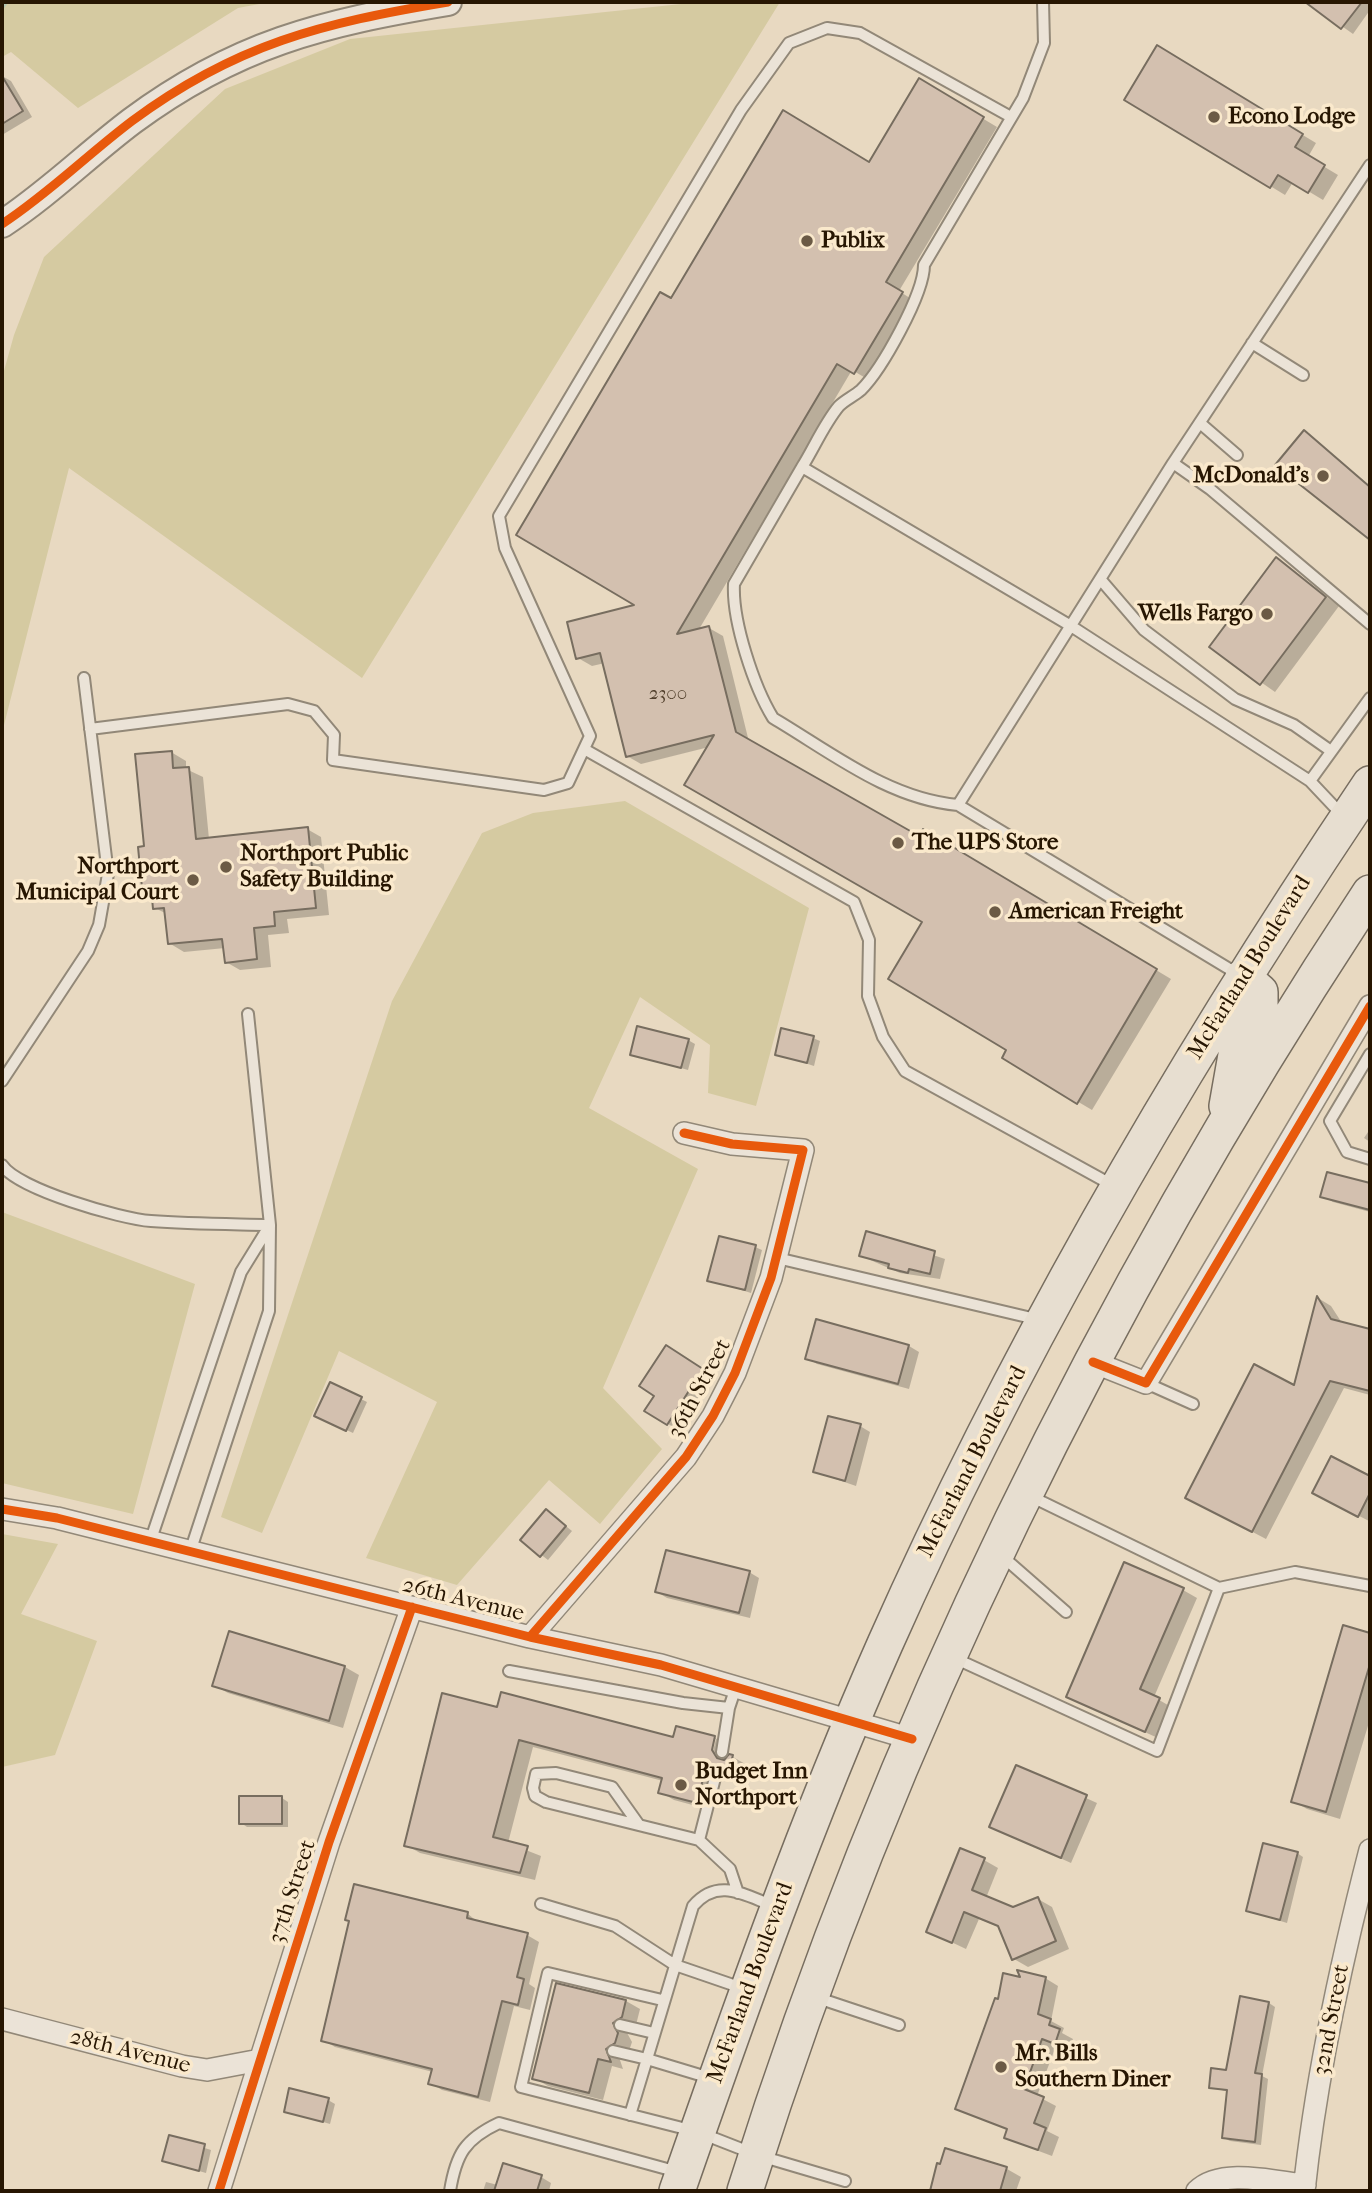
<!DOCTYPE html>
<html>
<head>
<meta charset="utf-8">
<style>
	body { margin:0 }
	#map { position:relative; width:1372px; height:2193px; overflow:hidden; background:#e8d9c1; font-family:"IM FELL French Canon",serif }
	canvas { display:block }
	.frame { position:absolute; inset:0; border:4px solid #271602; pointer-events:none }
</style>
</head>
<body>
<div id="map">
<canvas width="1372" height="2193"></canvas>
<div class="frame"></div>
</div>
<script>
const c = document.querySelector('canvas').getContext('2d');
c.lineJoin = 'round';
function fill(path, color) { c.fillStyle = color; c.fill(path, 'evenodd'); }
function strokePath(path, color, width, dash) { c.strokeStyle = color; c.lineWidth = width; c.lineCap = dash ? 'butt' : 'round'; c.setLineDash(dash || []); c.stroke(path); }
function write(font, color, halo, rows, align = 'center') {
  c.font = font + ' "IM FELL French Canon",serif'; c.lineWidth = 7; c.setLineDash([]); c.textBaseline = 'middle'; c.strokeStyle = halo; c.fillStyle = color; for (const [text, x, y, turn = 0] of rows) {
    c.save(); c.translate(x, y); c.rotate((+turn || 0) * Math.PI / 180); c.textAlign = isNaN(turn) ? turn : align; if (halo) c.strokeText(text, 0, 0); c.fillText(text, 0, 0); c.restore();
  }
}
fill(new Path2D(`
	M2 2H270L238 8 78 108 11 52 2 57Z
	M700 2H780L362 678 69 468 2 733V378L14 335 44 257 225 89 350 39Z
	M625 801 809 908 756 1106 708 1093 710 1045 640 997 589 1108 698 1169 603 1388 662 1449 600 1524 549 1480 457 1585 366 1558 437 1402 339 1351 262 1533 221 1517 392 1001 482 833 533 813Z
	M2 1212 195 1284 133 1514 2 1483Z
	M2 1534 58 1544 21 1614 97 1641 55 1755 2 1767Z`), '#d5caa1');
fill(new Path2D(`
	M1308 2H1370V10L1353 34Z
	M1158 48 1316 143 1308 157 1338 175 1323 200 1293 182 1285 195 1127 99Z
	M2 76 11 81 32 117 2 135Z
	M920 81 997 127 899 291 916 302 869 380 852 370 698 631 709 628 723 636 749 742 920 838 924 831 1171 979 1092 1110 1004 1058 1009 1050 924 921 709 747 641 764 627 756 605 663 592 666 578 658 638 606 671 300 870 164Z
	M1304 433 1370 486V537L1277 465Z
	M1276 559 1339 606 1275 692 1211 647Z
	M171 752 186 761V769L203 777 209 839 307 829 321 837 329 915 287 919 289 933 268 935 271 967 240 970 226 962 225 948 184 952 169 943 167 914 155 908 154 892 144 887 146 847Z
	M813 1038 820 1041 814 1066 777 1054Z
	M688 1040 695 1044 688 1070 632 1054Z
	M1370 1129V1142L1364 1138Z
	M1328 1174 1370 1185V1212L1333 1202 1322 1196Z
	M867 1233 945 1259 940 1279 900 1273 861 1256Z
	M755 1247 762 1250 751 1293 709 1280Z
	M1318 1298 1331 1306 1342 1323 1370 1330V1395L1344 1388 1266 1539 1201 1505 1296 1388Z
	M817 1321 909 1346 919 1352 909 1389 817 1364 807 1358Z
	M676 1353 712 1376 678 1430 646 1410Z
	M361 1399 367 1402 353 1433 323 1419Z
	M860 1426 870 1432 856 1486 815 1472Z
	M1331 1459 1370 1478 1369 1521 1324 1498Z
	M547 1511 572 1531 548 1560 522 1540Z
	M749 1572 759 1578 750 1618 667 1598 657 1592Z
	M1183 1590 1197 1598 1154 1697 1173 1708 1160 1739 1068 1697Z
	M1344 1627 1370 1635V1719L1340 1819 1307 1809 1293 1801Z
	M345 1667 359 1675 343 1728 228 1693 214 1685Z
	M498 1709 674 1739 677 1728 715 1738 729 1746 725 1759 733 1757 747 1765 742 1783 728 1775 719 1779 711 1810 674 1800 660 1792 663 1781 533 1747 508 1843 541 1856 535 1880 420 1853 406 1845ZM713 1739H716L711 1759ZM729 1762 732 1765 730 1775H726Z
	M1017 1767 1097 1803 1071 1863 991 1827Z
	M282 1798 288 1802V1827H247L241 1823Z
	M1297 1853 1303 1857 1287 1923 1248 1911Z
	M984 1860 998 1868 986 1898 1013 1909 1038 1899 1052 1907 1069 1949 1028 1967 1014 1959 1001 1928 979 1919 966 1949 928 1931Z
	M355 1886 468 1914 479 1923 527 1935 539 1942 529 1984 535 1988 530 2010 514 2006 490 2102 442 2090 430 2083 433 2072 335 2047 323 2040 351 1921Z
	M1045 1978 1058 1986 1051 2021 1064 2028 1062 2033 1073 2039 1069 2050 1056 2046 1037 2096 1056 2106 1047 2131 1059 2137 1052 2156 1020 2144 1006 2137 1009 2130 957 2109 999 2001 1022 1979Z
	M557 1985 626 2001 640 2009 636 2025 626 2031 632 2042 629 2051 619 2057 623 2069 612 2066 603 2100 548 2086 534 2078Z
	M1269 2003 1275 2007 1262 2076 1268 2079 1261 2145 1230 2141 1224 2138 1229 2092 1210 2087 1227 2072Z
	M328 2100 335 2104 330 2124 286 2111Z
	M170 2137 211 2150 206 2173 164 2161Z
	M946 2150 1007 2169 1021 2177 1016 2191H931Z
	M541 2177 551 2183 549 2191H483L486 2182 498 2185Z`), '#0003');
strokePath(new Path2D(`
	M2 6 5 2`), '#b4c5b0', 6);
const building = new Path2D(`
	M1305 2H1362L1341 29Z
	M1157 45 1303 134 1295 147 1325 165 1308 193 1278 175 1270 188 1124 100Z
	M2 76 23 111 2 124Z
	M919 78 984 117 886 282 903 292 854 374 837 364 677 634 709 626 736 732 919 836 923 829 1157 969 1077 1104 1002 1058 1006 1050 888 979 922 922 684 785 714 735 626 757 600 653 576 659 567 622 634 605 516 535 660 292 671 298 783 110 869 162Z
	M1304 430 1370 487V540L1275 465Z
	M1276 557 1326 597 1260 685 1209 647Z
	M172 751 173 768 189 767 196 839 308 827 316 908 274 912 275 926 254 928 257 959 225 963 222 939 168 944 164 908 153 909 151 887 142 888 138 847 144 846 135 754Z
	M637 1026 689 1039 681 1068 630 1055Z
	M781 1028 814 1036 807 1063 775 1055Z
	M1327 1172 1370 1183V1210L1320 1197Z
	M866 1231 935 1251 930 1274 909 1269 908 1273 888 1268 889 1264 859 1256Z
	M719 1236 756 1245 745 1290 707 1281Z
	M1317 1296 1331 1319 1370 1329V1391L1330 1381 1252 1532 1185 1498 1254 1364 1294 1385Z
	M816 1319 909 1345 898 1384 805 1359Z
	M666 1345 703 1369 667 1425 644 1411 654 1396 639 1386Z
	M330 1382 362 1397 346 1431 314 1416Z
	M828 1416 861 1424 845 1481 813 1472Z
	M1331 1456 1370 1476V1493L1358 1517 1312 1493Z
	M546 1509 566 1526 540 1557 520 1540Z
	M666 1550 750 1571 739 1613 655 1592Z
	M1124 1562 1184 1588 1140 1689 1160 1698 1145 1732 1066 1697Z
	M1343 1625 1370 1633V1664L1326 1812 1291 1802Z
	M229 1631 345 1666 329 1721 212 1686Z
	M501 1692 673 1737 676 1726 715 1736 712 1750 717 1758 724 1760 729 1754 733 1755 727 1777 717 1766 705 1771 697 1803 658 1793 662 1778 519 1740 493 1837 528 1846 520 1873 404 1846 442 1693 497 1707Z
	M1016 1765 1087 1795 1061 1858 989 1827Z
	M239 1796H282V1824H239Z
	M1263 1843 1298 1852 1280 1920 1246 1911Z
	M960 1848 985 1858 972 1890 1013 1907 1038 1897 1056 1941 1012 1960 998 1926 964 1912 952 1943 926 1932Z
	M354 1884 468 1912 467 1918 528 1933 517 1977 524 1979 518 2005 502 2001 478 2097 428 2084 432 2069 321 2041 349 1921 345 1920Z
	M1017 1970 1046 1977 1038 2014 1051 2019 1049 2025 1060 2029 1055 2044 1042 2039 1024 2089 1044 2097 1034 2123 1046 2128 1038 2150 1004 2138 1007 2129 955 2109 995 1998 998 1999 1003 1973 1020 1977Z
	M556 1983 626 2000 622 2017 613 2023 618 2033 615 2043 606 2049 611 2062 598 2059 589 2093 532 2079Z
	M1240 1996 1269 2002 1255 2073 1262 2074 1255 2142 1222 2138 1227 2090 1209 2088 1211 2068 1226 2070Z
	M289 2088 329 2098 323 2122 284 2112Z
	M169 2135 205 2144 199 2171 162 2161Z
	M945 2148 1007 2167 1000 2191H930L937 2163 940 2164Z
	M503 2163 542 2175 537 2191H494Z`);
fill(building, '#d3c0af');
strokePath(building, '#776d5f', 2);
const service = new Path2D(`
	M1043 2 1044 43 1023 98 924 265C924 294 882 369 861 390 854 396 845 400 839 406 824 424 814 448 802 467L1071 626 1310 781 1343 816
	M1252 343 1303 375
	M1200 423 1237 455
	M1173 463 1210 489 1370 624
	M802 467 734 584C732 621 754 687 773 718 832 753 889 799 958 805L1241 976
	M1101 580 1144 630 1235 699 1294 725 1331 751
	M90 729 288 704 314 711 334 735 333 760 544 790 568 783 590 736 505 548 499 516 741 110 789 43 827 28 860 33 1011 117
	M584 749 854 902 869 940 868 996 883 1037 905 1071 1114 1186
	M1310 781 1370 698
	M958 805 1173 463 1370 165
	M1370 1054 1330 1121 1347 1152 1370 1159
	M2 1081 88 951 99 925 108 874 84 678
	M2 1165C17 1189 121 1219 151 1221 190 1224 230 1224 270 1225L248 1014
	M777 1258 1040 1320
	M1146 1383 1193 1404
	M150 1542 241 1272 270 1225 269 1311 190 1552
	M1002 1556 1066 1612
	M1219 1588 1295 1572 1370 1586
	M952 1657 1157 1751 1219 1588 1030 1496
	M509 1671 683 1703 729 1708 736 1687
	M722 1752 729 1708
	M639 1825 612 1787 556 1773 536 1774 533 1788 535 1796 546 1802 699 1840 730 1869 738 1893
	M699 1840 716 1774
	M541 1904 615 1926 675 1965 742 1988
	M815 1997 899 2025
	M662 2000 548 1973 521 2087 698 2132 757 2155 845 2181
	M620 2025 654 2033
	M613 2051 647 2059 630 2115
	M710 2078 647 2059 693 1906C718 1877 744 1895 774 1906
	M450 2191C456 2154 465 2139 499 2123L678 2172`);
const minor = new Path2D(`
	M1093 1362 1146 1383 1370 1006
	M2 1509 57 1518 530 1637 661 1665 912 1739
	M530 1637 686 1457 713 1416 735 1373 771 1278 803 1150 732 1144 684 1133
	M2 2019 182 2066 207 2070 260 2060
	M219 2191 329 1842 412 1607
	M1197 2191C1221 2167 1275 2182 1305 2185
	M1304 2191C1316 2076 1341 1962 1370 1850`);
const tertiary = new Path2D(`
	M2 224C48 194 87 155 132 121 236 44 322 23 448 2`);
const trunk = new Path2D(`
	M1227 1106 1236 1055 1260 1008V992L1243 977
	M677 2191C741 2007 806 1822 885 1644 1019 1342 1186 1057 1370 784
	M745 2191C889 1732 1105 1294 1370 893`);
strokePath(service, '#928878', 14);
strokePath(minor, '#928878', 24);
strokePath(tertiary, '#928878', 30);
strokePath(trunk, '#776d5f', 38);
strokePath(service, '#ebe3d7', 10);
strokePath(minor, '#ebe3d7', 21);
strokePath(tertiary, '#ebe3d7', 26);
strokePath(trunk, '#e7ded0', 35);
strokePath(new Path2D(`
	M2 224C48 194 87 155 132 121 236 44 322 23 448 2
	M1093 1362 1146 1383 1370 1006
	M2 1509 57 1518 530 1637 661 1665 912 1739
	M530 1637 686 1457 713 1416 735 1373 771 1278 803 1150 732 1144 684 1133
	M219 2191 329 1842 412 1607`), '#e8590c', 9);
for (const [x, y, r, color] of [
	[1214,117,7,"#6b5a45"],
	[807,241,7,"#6b5a45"],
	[1323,476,7,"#6b5a45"],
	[1267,614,7,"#6b5a45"],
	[898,843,7,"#6b5a45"],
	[226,867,7,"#6b5a45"],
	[193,880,7,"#6b5a45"],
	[995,912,7,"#6b5a45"],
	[681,1785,7,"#6b5a45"],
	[1001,2067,7,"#6b5a45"]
]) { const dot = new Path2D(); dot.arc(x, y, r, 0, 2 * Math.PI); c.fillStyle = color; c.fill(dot); strokePath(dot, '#fae9cc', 2.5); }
write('19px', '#52402d', null, [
	["2300",668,694]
]);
write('bold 23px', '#271602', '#fae9cc', [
	["Econo Lodge",1228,117],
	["Publix",821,241],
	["McDonald's",1309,476,"right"],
	["Wells Fargo",1253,614,"right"],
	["The UPS Store",912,843],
	["Northport Public",240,854],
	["Safety Building",240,880],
	["Northport",179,867,"right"],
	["Municipal Court",179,893,"right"],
	["American Freight",1009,912],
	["Budget Inn",695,1772],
	["Northport",695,1798],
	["Mr. Bills",1015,2054],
	["Southern Diner",1015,2080]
], 'left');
write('23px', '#271602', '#fae9cc', [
	["McFarland Boulevard",1250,968,-58],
	["36th Street",700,1389,-62],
	["McFarland Boulevard",973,1462,-63],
	["26th Avenue",463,1600,14],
	["37th Street",293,1892,-72],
	["McFarland Boulevard",751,1983,-70],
	["32nd Street",1332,2020,-79],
	["28th Avenue",130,2052,14]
]);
</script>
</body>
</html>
